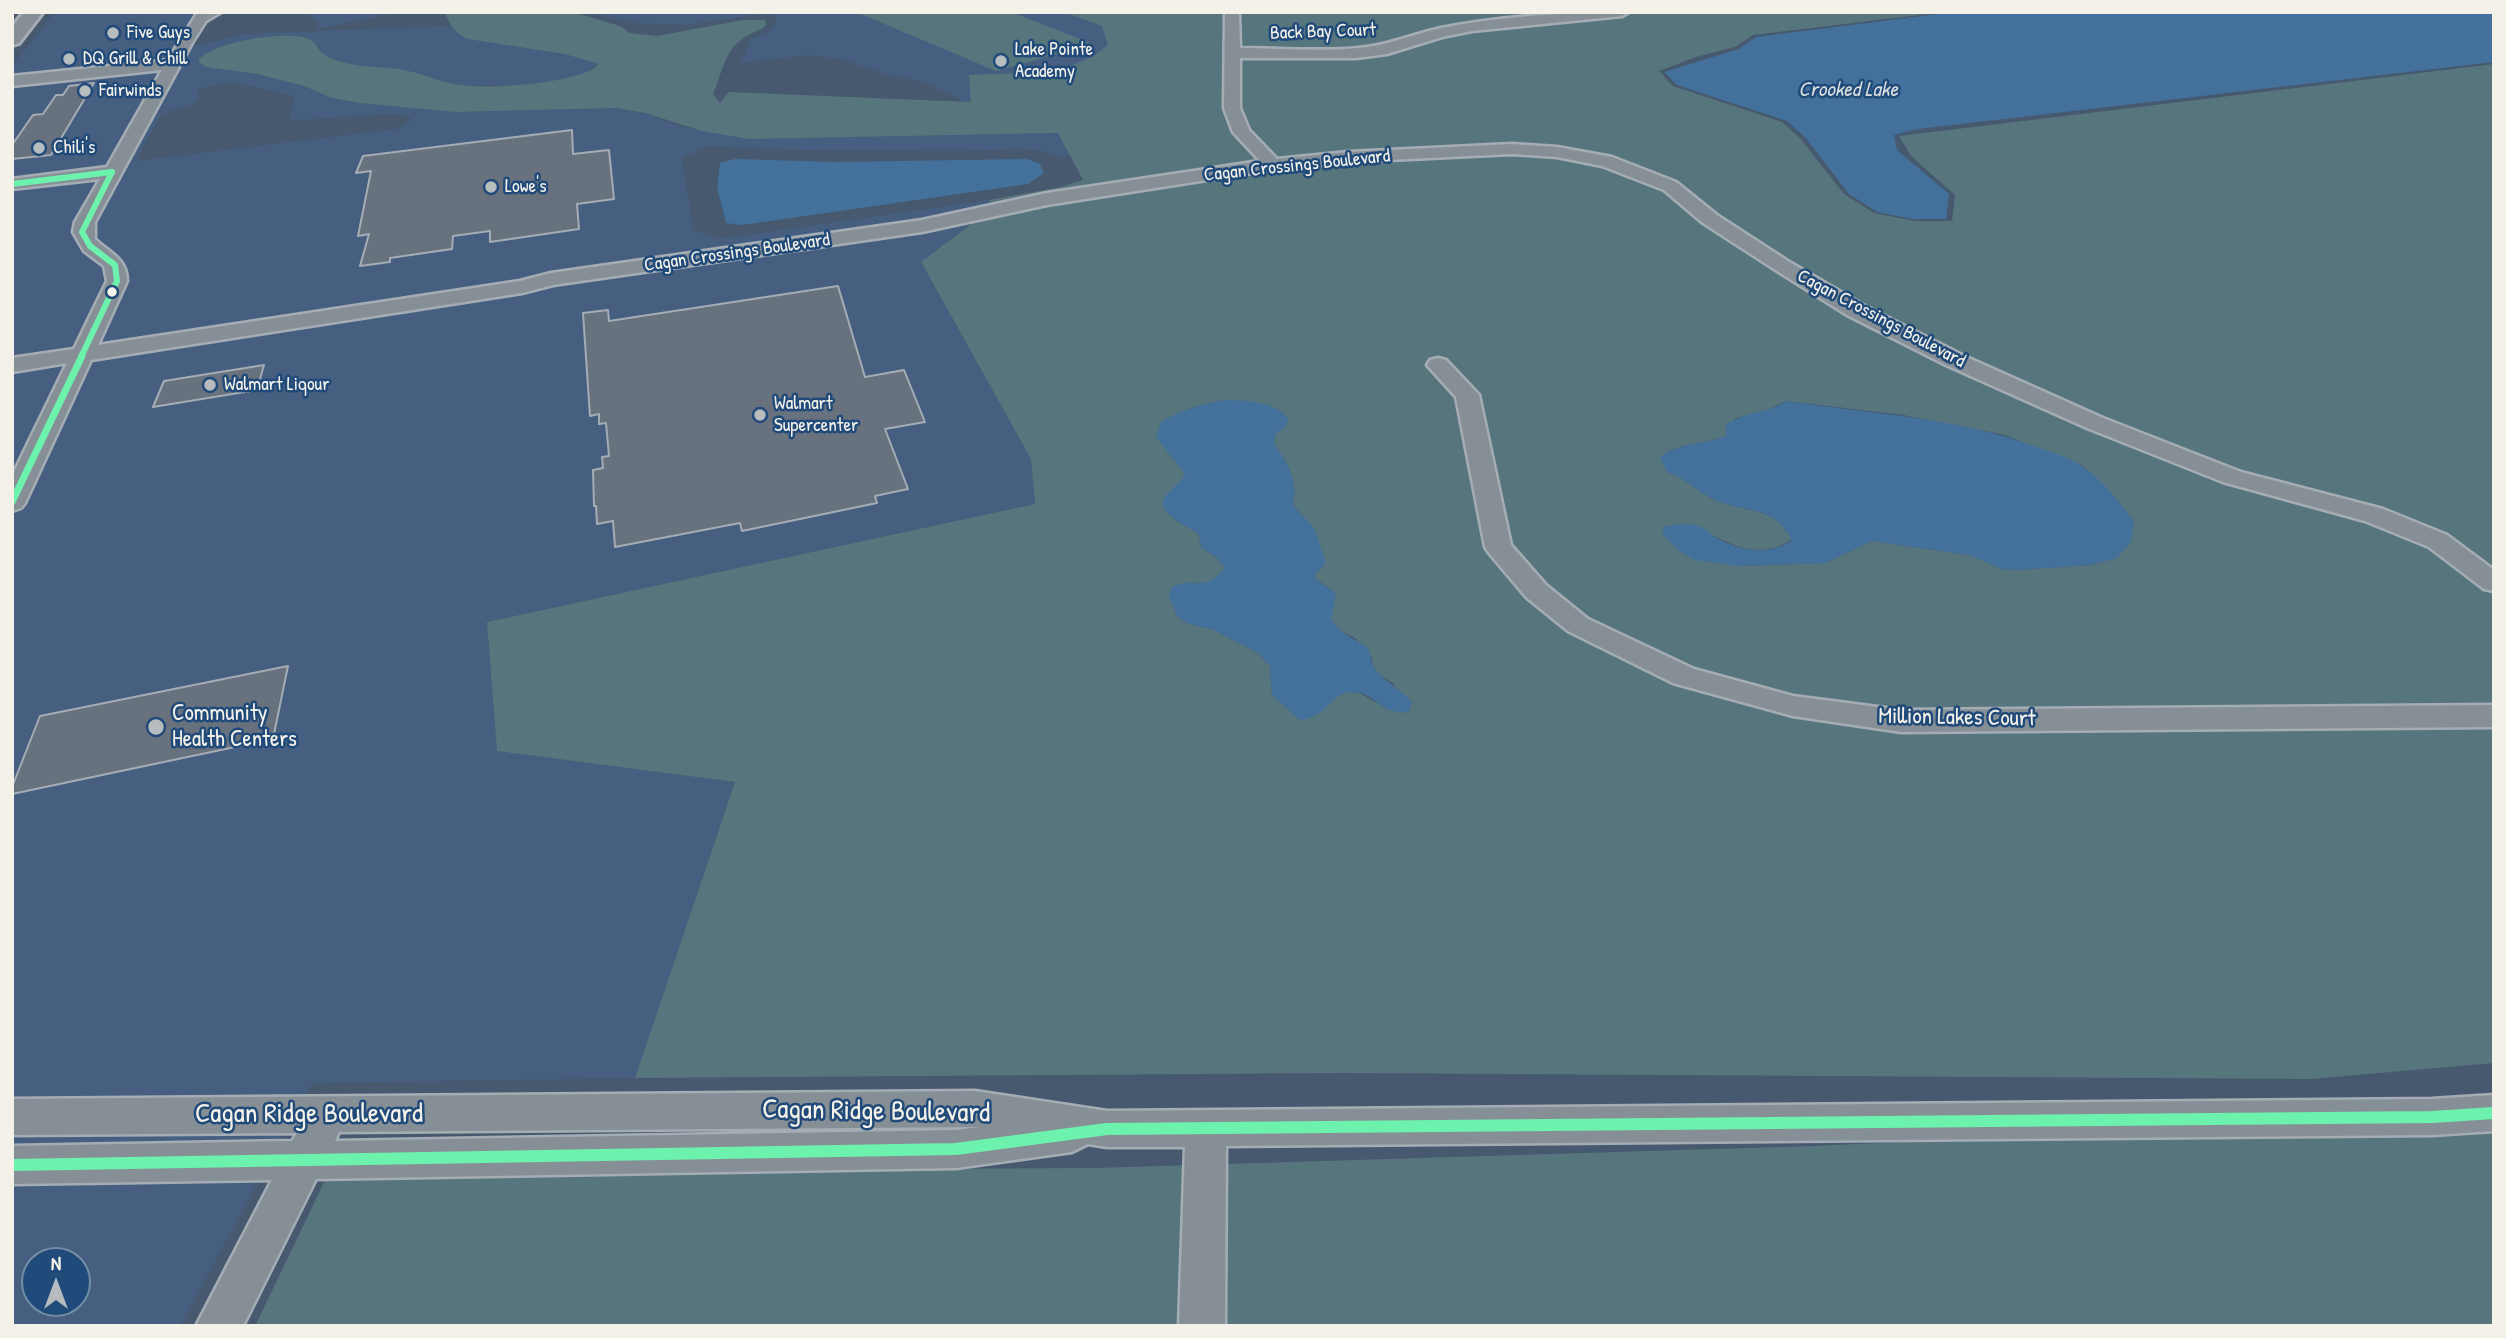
<!DOCTYPE html>
<html>
<head>
<meta charset="utf-8">
<style>
	body { margin:0 }
	#map { position:relative; width:2506px; height:1338px; overflow:hidden; background:#47596f; font-family:"Patrick Hand",sans-serif }
	canvas { display:block }
	.frame { position:absolute; inset:0; border:14px solid #f4f1e8; pointer-events:none }
	.north { position:absolute; left:21px; top:1247px; width:70px; height:70px; box-sizing:border-box; background:#1f4a7a; border:2px solid #748da6; border-radius:50%; rotate:0deg; font-size:19px; font-weight:700; line-height:28px; text-align:center; color:#f4f1e8 }
	.north::after { content:''; display:block; margin:auto; width:24px; height:32px; background:#b7bcbe; clip-path:polygon(50% 0,100% 100%,50% 72%,0 100%) }
</style>
</head>
<body>
<div id="map">
<canvas width="2506" height="1338"></canvas>
<div class="frame"></div>
<div class="north">N</div>
</div>
<script>
const c = document.querySelector('canvas').getContext('2d');
c.lineJoin = 'round';
function fill(path, color) { c.fillStyle = color; c.fill(path, 'evenodd'); }
function strokePath(path, color, width, dash) { c.strokeStyle = color; c.lineWidth = width; c.lineCap = dash ? 'butt' : 'round'; c.setLineDash(dash || []); c.stroke(path); }
function write(font, color, halo, rows, align = 'center') {
  c.font = font + ' "Patrick Hand",sans-serif'; c.lineWidth = 5; c.setLineDash([]); c.textBaseline = 'middle'; c.strokeStyle = halo; c.fillStyle = color; for (const [text, x, y, turn = 0] of rows) {
    c.save(); c.translate(x, y); c.rotate((+turn || 0) * Math.PI / 180); c.textAlign = isNaN(turn) ? turn : align; if (halo) c.strokeText(text, 0, 0); c.fillText(text, 0, 0); c.restore();
  }
}
fill(new Path2D(`
	M55 12H205L173 51 244 34 451 26 460 35 565 54 599 64 581 75 553 81 516 85H460L396 69H378L346 63 322 54 320 48 301 38 240 42 213 49 199 59V63L206 67 257 74 304 86 332 98 360 103 455 112 616 108 645 113 679 126 749 139 1058 133 1070 156 1058 157 1043 151 1021 149 958 151 802 150 707 146 682 158 693 230 718 239 989 200 995 205 921 263 1031 459 1035 504 487 622 497 751 735 782 635 1078 312 1083 180 1326H12V66ZM233 82 295 96 289 118 301 120 385 114 407 115 412 120 397 129 136 161 161 114 193 104 199 99 197 92 204 87ZM35 1261H77V1303H35Z
	M302 12H399L317 29 318 22Z
	M583 12H1160L1157 39 969 107 961 100 930 84 882 73 843 59 805 55 741 63 751 39 773 29 777 16 756 15 684 25 636 23Z`), '#465f81');
fill(new Path2D(`
	M445 12H573L620 26 630 33 657 36 743 20H765L766 24 763 28C724 44 727 60 713 94L720 103 729 92 971 102 969 75C1016 72 1071 78 1108 45L1102 26 1064 12H1945L1753 35 1735 47 1696 57 1659 71 1673 86 1782 122 1800 138 1844 194 1874 213 1915 221H1952L1955 195 1911 156 1899 136 2494 64V1063L2311 1079 1343 1073 635 1078 735 782 497 751 487 622 1035 504 1031 459 921 262 995 206 989 200 1061 187 1083 180 1058 133 749 139 702 131 645 113 616 108 455 112 360 103 332 98 304 86 257 74 206 67 199 63V59C218 41 282 31 307 38 316 41 318 51 325 55 330 59 339 61 345 63 363 67 380 67 398 69 419 72 439 82 460 85 487 89 581 84 599 64L565 54 468 39C456 34 449 25 445 12ZM1226 400 1284 428 1275 434 1274 444C1289 465 1298 480 1293 505 1313 526 1320 538 1323 567L1316 573V579L1329 588 1331 620 1341 631 1355 638 1372 658 1373 666 1380 675 1393 683 1409 712C1378 715 1366 684 1341 694 1332 698 1323 710 1315 716L1272 695 1270 666 1258 653 1212 629 1189 624 1178 617 1169 597 1192 582C1208 587 1215 580 1225 568L1216 557 1202 548 1198 533 1178 522 1167 512 1165 496 1180 484 1185 474 1161 442V422L1194 407ZM1787 401 1903 415 2005 435 2083 466 2113 495 2134 521 2117 558 2090 565 2017 570 2002 569 1969 555 1872 541 1825 563 1739 566 1701 527C1727 546 1763 561 1792 539 1772 504 1746 514 1715 500 1698 492 1685 478 1667 472L1668 451C1687 443 1707 443 1726 436L1735 418 1761 413Z
	M856 12H1011L1093 44 996 71Z
	M2494 1115V1326H255L329 1172 1094 1168 1813 1146Z`), '#57757c');
fill(new Path2D(`
	M1954 12H2494V62L1918 129 1894 135 1897 150 1949 194 1946 219H1913L1877 212 1849 194 1805 137 1787 121 1677 85 1664 72 1739 49 1756 37Z
	M735 159 836 162 1027 159 1040 164 1044 173 1028 184 742 225 726 223 717 187 720 163Z
	M1226 400C1249 401 1273 401 1289 419L1284 428 1275 434 1274 444C1289 465 1298 480 1293 505L1314 528 1326 563 1316 573V579L1336 594 1331 620 1341 631 1368 648 1373 666 1380 675 1412 701 1409 712C1379 715 1377 693 1353 692 1336 691 1329 708 1316 715 1311 718 1305 719 1300 720L1272 695 1270 666 1258 653 1212 629 1189 624 1178 617 1169 597 1172 587C1197 575 1202 595 1225 568L1216 557 1202 548 1198 533C1188 527 1152 511 1166 495 1173 487 1180 484 1185 474L1156 437 1161 422C1181 410 1203 404 1226 400Z
	M1787 401C1872 414 1958 417 2039 448 2053 453 2071 458 2083 467 2104 480 2119 503 2134 521L2131 542 2117 558 2090 565 2017 570 2002 569 1969 555 1872 541 1825 563 1739 566 1695 560 1679 551 1662 534 1665 526C1677 525 1687 522 1698 526 1707 529 1714 537 1722 541 1744 552 1772 555 1792 540 1774 504 1745 513 1715 500 1698 492 1685 478 1667 472L1660 457C1679 442 1704 445 1726 436V425C1744 411 1768 414 1787 401Z`), '#43719c');
const building = new Path2D(`
	M94 83 51 155 12 159V145L33 115 43 114 56 95H63L69 86Z
	M572 130 573 154 609 150 614 199 577 204 579 229 490 242V231L453 236 452 249 390 258V262L360 266 369 234 358 236 371 171 356 173 363 156Z
	M838 286 865 377 904 370 925 422 885 429 908 489 875 496 877 503 742 531 740 523 615 547 613 521 597 524 596 506H594L593 470 603 468 602 457 609 456 606 423 599 424V414L590 416 583 313 608 310 609 321Z
	M264 365 257 390 153 407 164 381Z
	M288 666 273 739 12 794V787L40 716Z`);
fill(building, '#68727f');
strokePath(building, '#a4acb4', 2);
const minor = new Path2D(`
	M202 12H221L206 21 192 43 95 222V239C109 253 127 258 127 281L98 345 520 281 551 273 922 220 1047 193 1260 161 1233 132 1224 108 1225 12H1239L1240 48C1279 48 1319 52 1358 48 1387 46 1413 34 1441 28 1503 16 1567 12 1629 12L1622 16 1472 31 1442 37 1387 54 1356 58H1240V108L1249 130 1277 159 1348 152 1512 144 1557 147 1612 157 1676 182 1717 215 1791 263 1863 305 1962 355 2103 418 2241 472 2383 509 2447 535 2494 570V591L2484 589 2429 547 2365 521 2223 482 2087 428 1946 365 1847 315 1777 271 1703 223 1664 190 1602 166 1557 157 1512 154 1348 162 1277 169 1047 205 922 232 553 285 522 293 91 360 25 503 21 508 12 511V476L67 363 12 372V358L74 349 107 281 104 266 84 251 73 232 75 222 100 179 12 189V179L107 167 162 70 12 86V76L168 60 196 15Z
	M1438 358 1446 360 1479 395 1511 545 1546 585 1588 619 1694 669 1793 696 1901 710 2494 705V727L1901 732 1793 716 1673 683 1568 631 1526 597 1489 553 1485 547 1456 397 1427 365 1430 360Z
	M975 1091 1107 1111 2432 1099 2494 1095V1131L2432 1135 1226 1146 1225 1326H1179L1185 1147H1107L1088 1144 1072 1152 956 1168 316 1179 243 1326H196L272 1180 12 1184V1146L292 1141 297 1133 12 1135V1099ZM979 1127 956 1130 335 1141 339 1132Z`);
const highway = new Path2D(`
	M24 12H43L19 43 12 45V27Z`);
strokePath(minor, '#a4acb4', 5);
strokePath(highway, '#a4acb4', 6);
fill(minor, '#878f96');
fill(highway, '#878f96');
strokePath(new Path2D(`
	M12 184 112 172
	M81 357 117 281 115 265 90 246 82 232 112 172`), '#6df2ae', 6);
strokePath(new Path2D(`
	M12 502 82 356`), '#6df2ae', 7);
strokePath(new Path2D(`
	M12 1165 956 1149 1107 1129 2432 1117 2494 1113`), '#6df2ae', 12);
for (const [x, y, r, color] of [
	[113,33,7,"#b7bcbe"],
	[69,59,7,"#b7bcbe"],
	[1001,61,7,"#b7bcbe"],
	[85,91,7,"#b7bcbe"],
	[39,148,7,"#b7bcbe"],
	[491,187,7,"#b7bcbe"],
	[112,292,6,"#f4f1e8"],
	[210,385,7,"#b7bcbe"],
	[760,415,7,"#b7bcbe"],
	[156,727,9,"#b7bcbe"]
]) { const dot = new Path2D(); dot.arc(x, y, r, 0, 2 * Math.PI); c.fillStyle = color; c.fill(dot); strokePath(dot, '#1f4a7a', 2.5); }
write('19px', '#f4f1e8', '#1f4a7a', [
	["Back Bay Court",1323,32,-2],
	["Cagan Crossings Boulevard",1297,166,-6],
	["Cagan Crossings Boulevard",737,253,-8],
	["Cagan Crossings Boulevard",1881,319,28]
]);
write('19px', '#f4f1e8', '#1f4a7a', [
	["Five Guys",127,33],
	["Lake Pointe",1015,50],
	["Academy",1015,72],
	["DQ Grill & Chill",83,59],
	["Fairwinds",99,91],
	["Chili's",53,148],
	["Lowe's",505,187],
	["Walmart Liqour",224,385],
	["Walmart",774,404],
	["Supercenter",774,426]
], 'left');
write('italic 21px', '#d9dedd', '#1f4a7a', [
	["Crooked Lake",1848,90]
]);
write('23px', '#f4f1e8', '#1f4a7a', [
	["Community",172,714],
	["Health Centers",172,740]
], 'left');
write('23px', '#f4f1e8', '#1f4a7a', [
	["Million Lakes Court",1957,718,1]
]);
write('28px', '#f4f1e8', '#1f4a7a', [
	["Cagan Ridge Boulevard",876,1112,1],
	["Cagan Ridge Boulevard",309,1115]
]);
</script>
</body>
</html>
